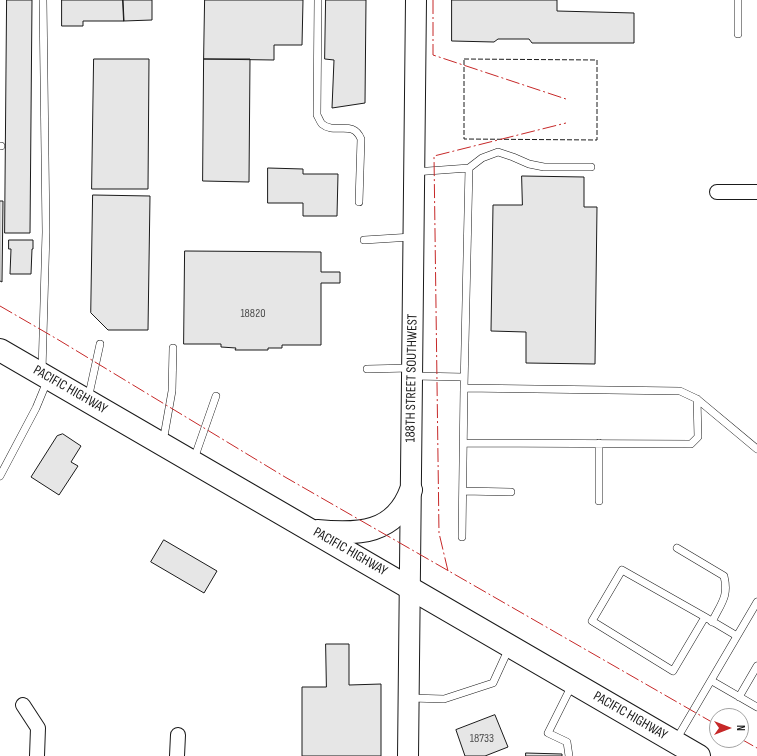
<!DOCTYPE html>
<html>
<head>
<meta charset="utf-8">
<style>
	body { margin:0 }
	#map { position:relative; width:757px; height:756px; overflow:hidden; background:#fff; font-family:"Sofia Sans Condensed",sans-serif }
	canvas { display:block }
	.north { position:absolute; left:709px; top:708px; width:40px; height:40px; box-sizing:border-box; background:#fff; border:1px solid #a3a3a3; border-radius:50%; rotate:90deg; font-size:11px; font-weight:700; line-height:16px; text-align:center; color:#1a1a1a }
	.north::after { content:''; display:block; margin:auto; width:14px; height:18px; background:#c62828; clip-path:polygon(50% 0,100% 100%,50% 72%,0 100%) }
</style>
</head>
<body>
<div id="map">
<canvas width="757" height="756"></canvas>
<div class="north">N</div>
</div>
<script>
const c = document.querySelector('canvas').getContext('2d');
c.lineJoin = 'round';
function fill(path, color) { c.fillStyle = color; c.fill(path, 'evenodd'); }
function strokePath(path, color, width, dash) { c.strokeStyle = color; c.lineWidth = width; c.lineCap = dash ? 'butt' : 'round'; c.setLineDash(dash || []); c.stroke(path); }
function write(font, color, halo, rows, align = 'center') {
  c.font = font + ' "Sofia Sans Condensed",sans-serif'; c.lineWidth = 3; c.setLineDash([]); c.textBaseline = 'middle'; c.strokeStyle = halo; c.fillStyle = color; for (const [text, x, y, turn = 0] of rows) {
    c.save(); c.translate(x, y); c.rotate((+turn || 0) * Math.PI / 180); c.textAlign = isNaN(turn) ? turn : align; if (halo) c.strokeText(text, 0, 0); c.fillText(text, 0, 0); c.restore();
  }
}
const building = new Path2D(`
	M7 0H32L30 233H5Z
	M62 0H123L124 21H83V26H62Z
	M123 0H152V20L124 21Z
	M205 0H303L302 45H274V60L204 59Z
	M326 0H366L365 103 332 108 334 60 325 59Z
	M452 0H557V11L634 13V43H532L529 39H498L494 42 452 41Z
	M94 59H149L148 189H92Z
	M204 59H250L249 182 203 181Z
	M268 168 303 169V174H338L337 216H303V203H268Z
	M522 176 584 177V207H597L595 364 526 363V332L491 331 493 205H522Z
	M93 195 150 196 148 330H108L91 313Z
	M0 201H3L2 282 0 281Z
	M9 240H33V249H32L31 274H10L11 249H9Z
	M185 251 321 252V272H340V283H321V345H282V348H268V350H235L236 348 221 347V344H184Z
	M63 434 81 446 71 462 78 466 59 495 31 477 57 436Z
	M164 540 217 571 204 593 151 562Z
	M326 644H349V685L381 684V756H302V687H326Z
	M495 715 508 747 485 756H465L456 730Z
	M526 753 562 754V756H526Z`);
fill(building, '#e6e6e6');
strokePath(building, '#1a1a1a', 1);
const lane = new Path2D(`
	M318 0 317 115C319 118 320 122 322 124 335 135 353 119 361 139L359 202
	M738 34V0
	M0 146H1
	M469 168 464 388 680 391 697 399 757 449
	M414 172 469 168 482 158 498 152 513 157 529 164 544 167H591
	M364 240 412 237
	M367 369 410 368
	M42 371 46 232 43 0
	M414 376 464 377
	M88 399 100 344
	M163 442 172 391 173 348
	M464 443 691 444 698 437 697 399
	M599 443V501
	M194 459 216 396
	M0 476 36 408 48 379
	M463 491 511 492
	M462 537 464 388
	M677 548 724 576C729 597 721 603 712 622
	M705 617 673 671 592 621 622 570 705 617 737 636
	M712 681 757 707
	M739 697 757 666
	M411 698 444 699 493 683 509 648
	M676 740 757 602
	M569 756 567 742 548 733 572 685`);
const street = new Path2D(`
	M717 192H757
	M23 705 38 728 37 756
	M177 756 178 735`);
const secondary = new Path2D(`
	M408 756 416 0`);
const highway = new Path2D(`
	M0 350 699 756
	M317 531C358 535 395 534 411 490`);
strokePath(lane, '#1a1a1a', 8);
strokePath(street, '#1a1a1a', 16);
strokePath(secondary, '#1a1a1a', 22);
strokePath(highway, '#1a1a1a', 24);
strokePath(lane, '#fff', 7);
strokePath(street, '#fff', 14);
strokePath(secondary, '#fff', 20);
strokePath(highway, '#fff', 22);
strokePath(new Path2D(`
	M464 59 597 60V140L464 139Z`), '#1a1a1a', 1, [5, 2]);
strokePath(new Path2D(`
	M433 0V55L566 99
	M0 306 57 339 285 477 717 725
	M448 571 439 533 434 156 566 123
	M741 739 757 748`), '#c62828', 1, [14, 3, 2, 3]);
write('12px', '#4d4d4d', null, [
	["18820",253,314],
	["18733",482,739]
]);
write('14px', '#1a1a1a', '#fff', [
	["188TH STREET SOUTHWEST",412,378,-89],
	["PACIFIC HIGHWAY",70,390,30],
	["PACIFIC HIGHWAY",350,552,30],
	["PACIFIC HIGHWAY",630,716,30]
]);
</script>
</body>
</html>
